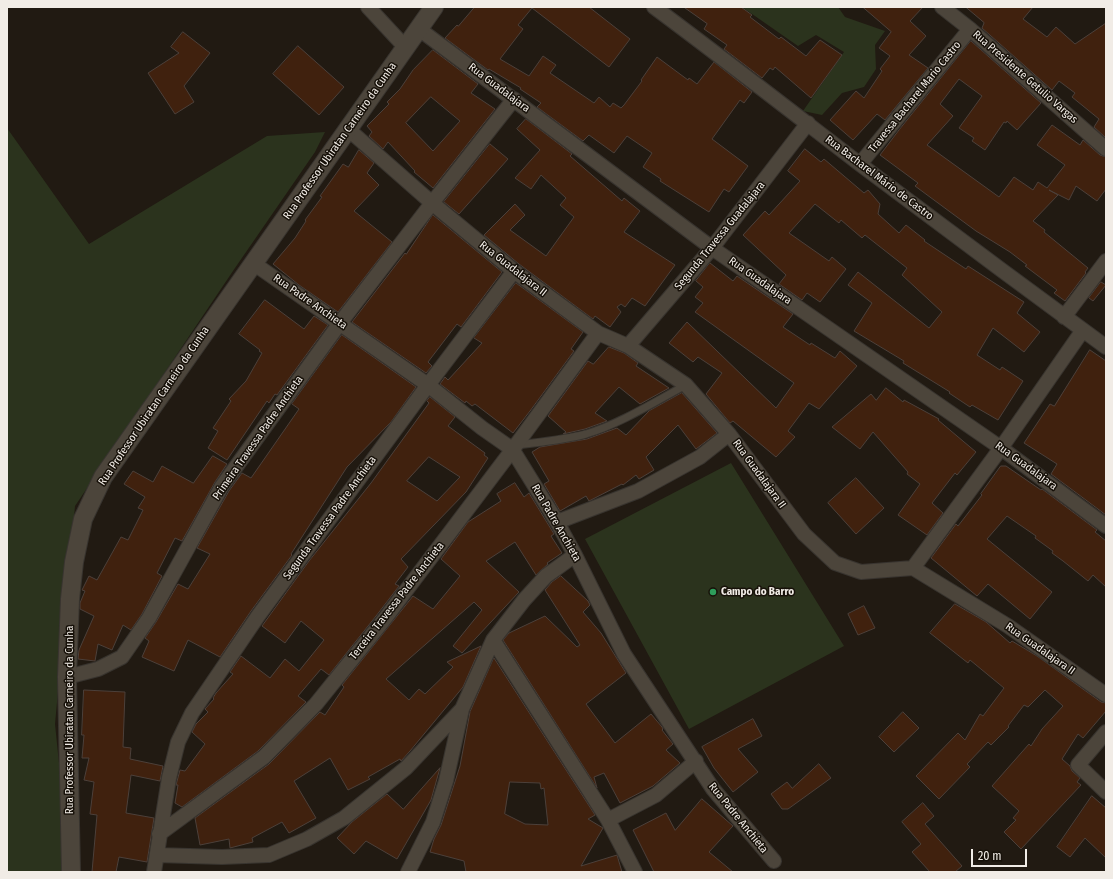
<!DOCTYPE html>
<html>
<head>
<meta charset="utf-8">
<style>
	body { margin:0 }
	#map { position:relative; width:1113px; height:879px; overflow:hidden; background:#211a12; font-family:"Fira Sans Condensed",sans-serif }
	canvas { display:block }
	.frame { position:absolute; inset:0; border:8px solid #f1ece6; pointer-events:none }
	.scale { position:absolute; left:971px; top:849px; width:56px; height:18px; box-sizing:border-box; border:2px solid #f1ece6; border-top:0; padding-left:5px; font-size:12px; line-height:14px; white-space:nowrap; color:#f1ece6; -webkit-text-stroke:3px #171109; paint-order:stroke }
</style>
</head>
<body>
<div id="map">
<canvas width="1113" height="879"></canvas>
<div class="frame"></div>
<div class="scale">20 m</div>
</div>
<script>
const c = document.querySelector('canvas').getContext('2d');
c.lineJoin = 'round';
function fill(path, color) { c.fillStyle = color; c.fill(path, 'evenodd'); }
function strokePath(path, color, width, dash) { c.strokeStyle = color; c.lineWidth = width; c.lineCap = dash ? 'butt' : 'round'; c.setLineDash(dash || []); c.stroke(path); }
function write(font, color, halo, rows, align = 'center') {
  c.font = font + ' "Fira Sans Condensed",sans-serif'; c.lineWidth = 3; c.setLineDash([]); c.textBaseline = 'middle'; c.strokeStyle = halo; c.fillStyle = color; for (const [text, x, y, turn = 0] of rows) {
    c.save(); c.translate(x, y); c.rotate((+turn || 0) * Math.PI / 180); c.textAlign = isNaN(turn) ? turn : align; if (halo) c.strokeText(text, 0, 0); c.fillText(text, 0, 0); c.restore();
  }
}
fill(new Path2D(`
	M742 7H838L845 17 885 31 875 45 876 69 864 87 842 93 822 115 803 111 844 52 816 35 798 46Z
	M7 128 89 244 267 136 325 132 315 152 235 268 75 506 55 724 70 872H7Z
	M731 463 844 646 689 729 585 539Z`), '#2b331d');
const building = new Path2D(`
	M475 7H589L630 39 609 67 532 8 518 25 523 29 500 59 529 76 543 56 556 65 550 73 594 103 599 97 610 107 613 103 621 108 624 105 642 81 641 80 657 57 688 80 689 78 697 84 714 62 752 92 744 103 740 100 712 139 748 166 729 192 724 189 709 212 660 181 661 179 643 167 652 153 627 136 614 153 589 135 583 141 537 107 541 103 520 89 521 88 489 69 488 70 445 38 457 25 458 26Z
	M684 7H741L752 15 750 17 779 39 781 37 806 56 820 40 842 55 811 98 775 67 773 70 770 68 762 78 724 49 727 45 704 29 707 24Z
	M863 7H923L910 21 926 36 909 55 928 68 885 120 877 114 853 140 830 120 856 91 864 98 882 71 880 69 890 56 879 48 891 32Z
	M966 7H1033L1023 19 1047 37 1056 27 1075 44 1106 23V138L1094 127 1099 119 1072 97 1075 93 1059 81 1052 90 982 28 984 23Z
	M183 32 210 53 184 86 194 102 175 114 148 73 179 53 171 47Z
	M971 41 1041 103 1017 130 1007 121 1006 123 1004 122 985 150 972 141 974 138 959 128 982 96 959 79 940 104 953 116 927 145 999 197 1014 177 1033 190 1038 182 1047 188 1065 165 1037 145 1052 125 1080 145 1083 140 1100 155 1106 157V189L1097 201 1076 186 1069 200 1049 190 1058 195 1033 221 1045 230 1044 232 1088 268 1085 272 1086 273 1065 301 1054 293 1057 290 1025 266 1027 265 1010 252 976 231 915 186 918 183 880 155 899 130Z
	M298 46 344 87 319 115 273 74Z
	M433 50 478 84 471 93 495 109 433 188 414 172 415 171 388 142 383 149 369 136 372 132 367 126 389 104 387 102 400 89 413 70ZM431 97 460 121 433 151 406 123Z
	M526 119 572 154 570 156 622 201 624 198 640 211 624 232 675 265 645 306 632 298 625 307 621 304 617 307 621 312 610 327 595 316 593 319 519 264 484 235 515 204 525 215 510 230 546 256 574 217 560 205 566 198 541 175 531 189 515 178 540 150 517 129Z
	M490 144 508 159 459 214 444 202Z
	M805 149 821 162 824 159 864 193 868 190 880 204 878 214 899 233 906 225 925 240 924 241 966 269 968 266 1024 302 1017 313 1040 332 1024 352 993 328 977 355 1000 370 1002 367 1023 381 998 420 972 405 970 407 949 393 950 392 903 363 904 361 854 331 872 303 848 285 858 272 929 328 942 312 902 275 907 268 865 235 862 238 841 220 839 223 815 204 789 233 829 261 832 257 846 269 820 302 807 293 802 300 779 284 786 275 743 235 765 211 769 215 800 181 788 171Z
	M359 150 374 163 367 173 379 185 354 211 392 242 338 312 299 285 273 264 295 238 306 221 305 220 322 197 320 196 343 164 348 167Z
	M433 215 502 272 461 327 457 324 428 362 432 366 426 373 352 322 405 253 406 254Z
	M710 263 733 281 737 276 793 314 783 327 810 345 811 343 835 358 840 351 857 366 819 409 809 403 788 431 795 437 776 457 733 421 730 423 706 394 722 373 698 357 693 362 669 343 687 322 776 408 794 383 695 312 703 303 695 297 703 287 696 281Z
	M1101 282 1106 285 1093 301 1089 298Z
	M516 283 583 332 571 349 574 351 530 411 513 433 475 404 472 406 466 401 465 403 440 384 445 377 448 380 482 343 474 338Z
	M265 300 304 329 314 316 328 325 277 395 275 394 269 403 267 401 227 460 208 448 218 431 213 428 231 401 229 399 246 381 262 353 259 351 260 350 239 334Z
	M342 335 416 387 391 422 347 467 291 554 292 555 251 611 220 657 188 640 174 671 142 657 149 641 145 638 156 622 178 584 188 589 210 554 197 548 229 491 242 473 251 478 299 409 292 404Z
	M609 347 624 353 638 363 636 366 669 388 640 404 619 387 595 413 607 421 585 429 563 434 566 432 548 416 588 361 593 364Z
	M1090 350 1106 361V515L1051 474 1057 464 1024 443 1050 404 1054 406Z
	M886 388 903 402 904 400 939 419 938 420 976 452 957 475 955 473 932 503 943 513 927 535 898 515 920 484 907 474 908 472 873 432 860 449 832 427 871 394 876 400Z
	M682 393 717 433 696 449 678 425 646 457 654 470 639 479 636 475 623 485 622 484 589 501 586 496 560 511 544 484 549 481 532 452 540 447 587 439 617 428 626 435 649 411Z
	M430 397 455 417 448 426 485 453 484 455 488 458 466 492 401 559 408 567 395 584 399 586 376 616 329 675 321 669 298 696 306 702 258 751 182 807 175 803 178 785H176L180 770 185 771 205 744 192 732 196 724 208 712 205 709 214 699 213 698 216 693 233 674 230 672 241 656 270 678 285 659 299 671 324 640 301 621 285 643 262 626 309 561 371 483 429 403 427 401ZM429 457 460 477 437 501 407 481Z
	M213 456 227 464 215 482 182 541 175 538 157 573 162 576 142 614 131 630 123 625 112 650 98 644 95 661 78 659 79 650 94 616 80 609V603L85 591 82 590 89 576 97 580 121 537 128 540 143 510 138 508 145 497 124 484 133 471 153 482 162 466 193 483Z
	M1001 466H1006L1041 490 1042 489 1097 530 1095 532 1106 541V587L1093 575 1088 581 1063 561 1052 553 1053 551 1035 538 1036 536 1007 516 987 539 1052 592 1030 619 988 584 977 596 931 558 956 524 958 526 982 495 981 494Z
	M856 478 884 508 856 534 828 503Z
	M515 483 524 497 529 493 554 534 551 536 562 553 547 563 548 564 536 575 515 542 486 561 519 592 462 653 453 646 482 610 474 602 386 679 409 700 419 689 425 694 453 667 447 662 481 646 463 687 410 751 401 761 400 759 368 777 370 779 348 790 330 758 294 781 316 818 289 833 282 822 252 838 253 842 230 848 229 839 200 845 195 818 269 764 320 712 325 715 344 687 342 685 413 596 433 609 460 576 441 559 468 522 501 501 497 494Z
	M561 576 588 601 590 605 583 612 601 633 626 673 586 704 615 743 651 714 662 727 663 729 662 730 673 744 666 750 680 763 653 786 620 803 604 773 594 777 597 788 503 640 509 633 545 616 577 647 580 645 545 590 552 582Z
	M955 604 986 622 1010 643 1012 641 1037 656 1101 702 1106 703V711L1083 738 1078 734 1062 759 1070 766 1072 771 1080 778 1077 782 1081 785 1021 849 1004 832 1016 820 1013 818 1019 811 992 786 1029 744 1031 746 1042 729 1063 706 1045 690 1028 707 1024 705 1008 726 1009 727 991 745 988 742 967 764 970 767 939 799 916 776 958 733 965 740 980 714 983 716 1004 688 970 660 968 663 930 633Z
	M864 606 875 628 858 635 848 614Z
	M494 658 595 815 588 819 603 828 581 866 617 855 622 872H466L464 861 430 852 434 839 441 825 460 766 470 712ZM510 782 540 783 541 789 544 788 548 825 525 824 505 814Z
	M84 690 125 692 123 747 131 748 130 759 163 766 160 781 131 775 126 813 154 818 147 862 119 857 116 872H92L97 815 90 814 94 782 84 780 89 758H82L84 735H82Z
	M903 712 919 728 894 752 879 737Z
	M753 719 762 736 738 749 758 772 733 792 714 768 702 747Z
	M819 764 831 778 788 809H782L771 794 787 782 792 788Z
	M440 768 431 800 397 859 366 841 354 854 337 838 352 822 387 794 403 809Z
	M1092 796 1106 808V858L1085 838 1070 857 1057 847Z
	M702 799 733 826 709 852 733 872H654L633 830 666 813 675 830Z
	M923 803 934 816 925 824 962 866 955 872H930L912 852 921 844 902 822Z`);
fill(building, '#40210e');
strokePath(building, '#4c403a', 1);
const service = new Path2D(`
	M517 445C540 442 564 440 586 434 622 423 654 402 686 385`);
const minor = new Path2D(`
	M368 7 406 48
	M654 7C724 59 792 112 861 165 942 226 1024 287 1106 347
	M942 7 970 29 1106 149
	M419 29 712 248 1001 448 1106 526
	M349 130 432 203 514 271 598 333 628 346 686 385 729 434 804 534 835 563 861 572 913 568 1008 626 1106 695
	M860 164 970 29
	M253 263 428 385 482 428 512 449 557 522 575 555 624 654 713 789 774 861
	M1064 317 1106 261
	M628 346 712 248 808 123
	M557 522 638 491 700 457 729 434
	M913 568 1001 448 1083 330
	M493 640 608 820 635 872
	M67 677 98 669 122 657 149 618 222 486 340 323 432 203 514 99
	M1106 732 1078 765 1106 792
	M608 820 656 795 696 761
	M159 834 264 757 316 704 383 621 516 445 598 333
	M157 855 222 857 269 855 307 839 344 818 406 768 461 710
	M154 872 169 778 178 742 192 713 258 616 428 385 514 271
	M408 872 433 822 446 781 462 709 493 640 524 600 546 576 575 555`);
const tertiary = new Path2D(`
	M71 872 67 677 70 599 74 562 83 519 103 477 434 7`);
strokePath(service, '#38342f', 9);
strokePath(minor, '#38342f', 16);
strokePath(tertiary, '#38342f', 20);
strokePath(service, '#4c453b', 7);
strokePath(minor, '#4c453b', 14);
strokePath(tertiary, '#4c453b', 18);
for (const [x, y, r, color] of [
	[713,592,4,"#2e9e5b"]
]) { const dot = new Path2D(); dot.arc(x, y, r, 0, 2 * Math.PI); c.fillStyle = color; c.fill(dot); strokePath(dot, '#171109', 1.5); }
write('11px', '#f1ece6', '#171109', [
	["Rua Presidente Getulio Vargas",1025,77,41],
	["Rua Guadalajara",499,88,37],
	["Travessa Bacharel Mario Castro",915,97,-51],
	["Rua Professor Ubiratan Carneiro da Cunha",340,141,-55],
	["Rua Bacharel Mário de Castro",879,178,37],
	["Segunda Travessa Guadalajara",720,236,-51],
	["Rua Guadalajara II",513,269,38],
	["Rua Guadalajara",760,281,35],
	["Rua Padre Anchieta",310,302,35],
	["Rua Professor Ubiratan Carneiro da Cunha",154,406,-56],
	["Primeira Travessa Padre Anchieta",258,438,-55],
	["Rua Guadalajara",1026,466,36],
	["Rua Guadalajara II",759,474,54],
	["Segunda Travessa Padre Anchieta",330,518,-54],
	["Rua Padre Anchieta",556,523,60],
	["Terceira Travessa Padre Anchieta",397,601,-52],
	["Rua Guadalajara II",1040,649,35],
	["Rua Professor Ubiratan Carneiro da Cunha",70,720,-90],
	["Rua Padre Anchieta",738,818,51]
]);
write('bold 11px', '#f1ece6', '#171109', [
	["Campo do Barro",721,592]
], 'left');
</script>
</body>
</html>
